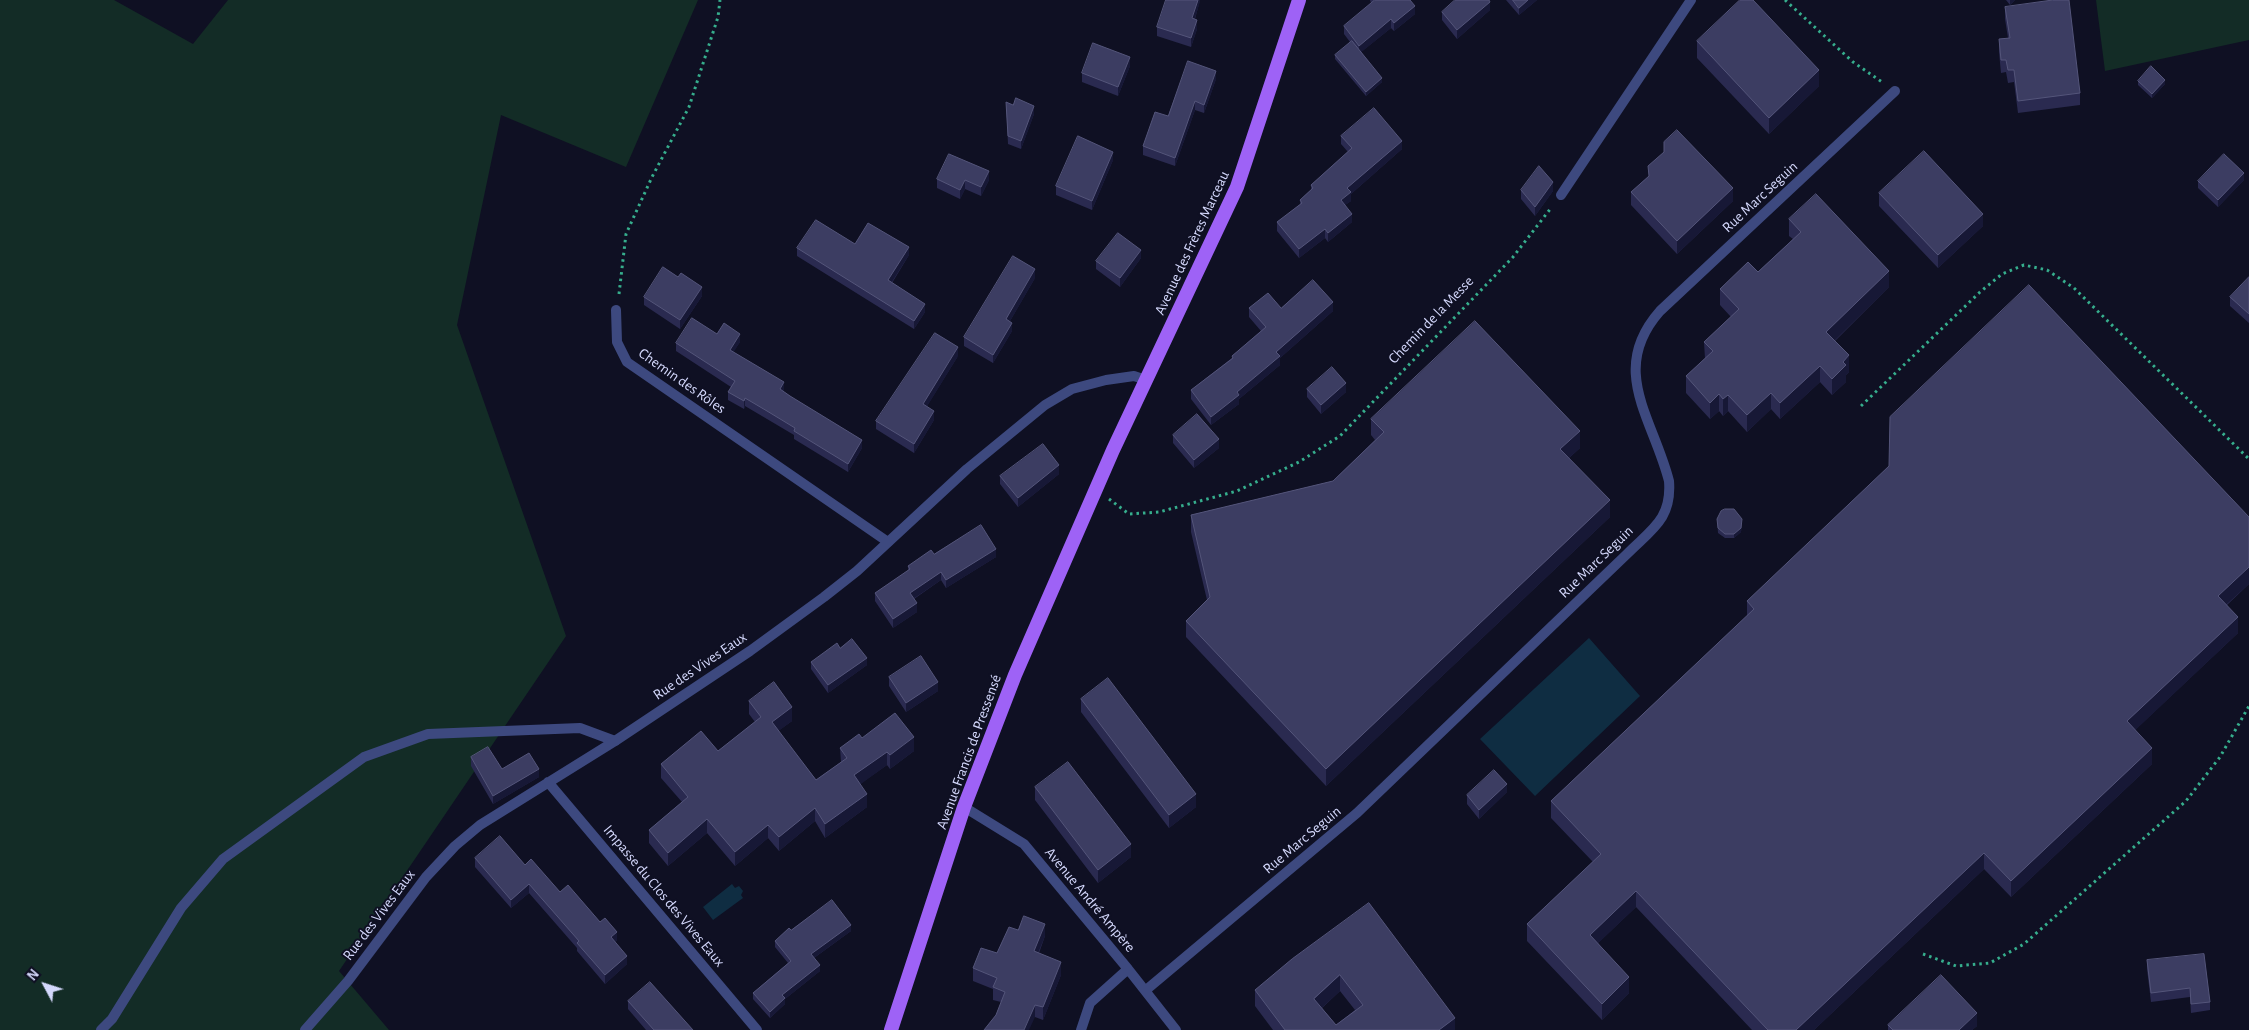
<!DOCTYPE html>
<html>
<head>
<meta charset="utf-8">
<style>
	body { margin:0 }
	#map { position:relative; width:2249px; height:1030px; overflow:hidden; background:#0f1023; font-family:"Alegreya Sans",sans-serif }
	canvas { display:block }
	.north { position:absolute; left:20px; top:960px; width:50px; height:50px; -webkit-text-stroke:4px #0f1023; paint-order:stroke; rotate:310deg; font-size:14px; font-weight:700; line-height:20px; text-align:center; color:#d4d8fc }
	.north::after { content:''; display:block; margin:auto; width:18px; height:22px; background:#d4d8fc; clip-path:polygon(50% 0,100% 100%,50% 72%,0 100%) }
</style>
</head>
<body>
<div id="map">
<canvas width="2249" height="1030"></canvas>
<div class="north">N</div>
</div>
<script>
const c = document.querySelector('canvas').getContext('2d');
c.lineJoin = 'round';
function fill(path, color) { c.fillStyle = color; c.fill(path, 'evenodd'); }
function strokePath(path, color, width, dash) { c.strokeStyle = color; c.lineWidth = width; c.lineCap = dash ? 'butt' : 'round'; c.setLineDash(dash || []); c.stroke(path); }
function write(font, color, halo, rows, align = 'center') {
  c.font = font + ' "Alegreya Sans",sans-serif'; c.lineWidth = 4; c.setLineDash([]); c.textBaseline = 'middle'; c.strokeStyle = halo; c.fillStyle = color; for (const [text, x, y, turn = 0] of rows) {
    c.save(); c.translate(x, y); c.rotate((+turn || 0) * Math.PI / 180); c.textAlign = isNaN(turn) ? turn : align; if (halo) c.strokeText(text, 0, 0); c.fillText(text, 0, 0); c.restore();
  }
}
fill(new Path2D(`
	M0 0H114L193 44 228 0H698L626 167 501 115 457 325 566 636 339 971 389 1030H0Z
	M2096 0H2249V40L2105 71Z`), '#132c26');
fill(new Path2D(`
	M1589 638 1640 696 1535 796 1480 739Z
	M732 884 735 888 739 886 743 891 741 895 743 898 713 920 703 907Z`), '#0f2d42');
strokePath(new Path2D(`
	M1785 0 1853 62 1882 82
	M619 294 626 234 652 177 689 107 718 17 720 0
	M1861 406 1980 292 2002 274 2024 265 2047 270 2074 288 2249 459
	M1109 499 1129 514 1159 512 1237 491 1299 462 1340 436 1513 257 1551 208
	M1923 954 1956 966 1990 963 2024 944 2186 801 2220 757 2249 706`), '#36ae8d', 3, [2.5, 4]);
strokePath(new Path2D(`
	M616 310 617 342 627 362 888 542
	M101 1030 112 1019 181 908 223 859 364 757 428 734 580 728 615 741`), '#3d497f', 10);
strokePath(new Path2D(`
	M1561 195 1691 0
	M548 782 757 1030
	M964 807 1024 844 1128 969 1176 1030
	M1146 990 1357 813 1627 554C1652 529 1672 519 1669 481 1653 418 1608 370 1660 311L1895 91
	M305 1030 348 981 426 877 455 846 480 825 615 741 750 651 824 597 857 571 967 469 1045 405 1072 389 1106 380 1134 376 1146 380
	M1081 1030 1090 1003 1128 969`), '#3d497f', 10);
strokePath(new Path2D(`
	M891 1030 964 807 1015 675 1113 450 1237 187 1299 0`), '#9e62f6', 14);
fill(new Path2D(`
	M1200 0 1195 19 1197 29 1191 47 1157 36V27Z
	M1370 0H1410L1415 14 1394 31 1391 28 1361 52 1382 82 1366 96 1335 59V55L1350 42 1344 34V26L1371 3Z
	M1506 0H1537L1519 15Z
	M2006 0H2015L2010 5Z
	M2005 7 2080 93V105L2018 113 2014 82 2008 83 2006 72 2001 73 1999 52V39L2008 38 2005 19Z
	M1490 10 1457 39 1442 20V12Z
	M1697 41 1819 86 1769 134 1697 58Z
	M1130 66 1118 96 1082 82V73Z
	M1216 79 1204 113 1195 110 1175 166 1143 155V146L1168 116Z
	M2138 81 2165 84 2152 98 2138 85Z
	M1006 102 1034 114 1021 149 1008 144Z
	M1341 136 1402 149 1351 194V201L1345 205 1352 222 1328 242 1325 238 1299 258 1277 231V222L1300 205V200L1311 190V185L1348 152 1341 144Z
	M1113 160 1092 210 1056 195V186Z
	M1648 177 1733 201 1677 254 1631 205V192Z
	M937 179 989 180 981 196 965 189 960 199 937 188Z
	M2244 180 2218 207 2198 188V181Z
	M1521 190 1553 191 1535 216 1521 199Z
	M1879 193 1983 226 1938 268 1879 206Z
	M1789 219 1889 287 1835 341 1849 372 1846 375V382L1832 395 1820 382 1780 419 1771 409 1747 432 1728 411 1723 416 1719 411 1710 419 1686 393V376L1705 359 1704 342 1731 317 1720 305V289L1758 272 1793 239 1789 236Z
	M855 244 909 255 892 283 925 312 914 329 797 256V248Z
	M1141 258 1120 287 1096 269V261Z
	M2249 277V323L2230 306V297Z
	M1035 278 1010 321 1012 331 993 363 964 346V337Z
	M702 296 680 329 644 305V297Z
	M1249 308H1281L1333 311 1280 358V365L1239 399V404L1211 425 1191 399V390L1232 358V356L1261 331 1249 317Z
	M717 334 740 342 733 352 784 391H783L862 448 848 472 794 439V435L767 419 745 406 744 409 728 400V392L731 387 676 351V343Z
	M958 356 927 406 934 420 914 453 876 429V421Z
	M1307 389 1346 392 1321 414 1307 397Z
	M1371 419 1580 448 1569 458 1610 517 1326 786 1186 637V621L1207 600 1191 532V515L1333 481 1375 440 1371 435Z
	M1173 435 1219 448 1194 468 1173 443Z
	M1059 474 1018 507 1000 484V476Z
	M2249 517V584L2227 605 2238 633 2135 730 2152 764 2011 897 1984 869 1814 1030H1752L1636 907 1598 943 1629 993 1602 1020 1527 941V924L1593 862 1551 818V801L1747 616V601Z
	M1717 519 1742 523 1741 532 1734 538H1725L1718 533Z
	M934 554 996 557 946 588 941 580 914 599 917 612 893 628 875 601V593L908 571V566Z
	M840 648 867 665 828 693 811 669V662Z
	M889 677 938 691 906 712 889 686Z
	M1081 699 1196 807 1169 828 1081 712Z
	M749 701 792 721 778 731 816 780 841 762 840 748 862 738 914 751 890 769 887 765 860 784 867 807 825 838 815 821 779 851 768 838 735 866 707 833 668 866 649 843V830L682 802 661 778V764L718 751 755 722 749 714Z
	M471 757 502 769 539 777 493 804 471 766Z
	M1035 787 1131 857 1098 883 1035 800Z
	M1507 792 1479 819 1467 804V795Z
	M475 858 525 865 600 922 617 940 615 942 627 964 605 984 577 951V948L529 893 511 908 475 867Z
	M1369 903 1455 1030H1273L1255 1006V990ZM1340 991 1355 1010 1336 1025 1322 1008Z
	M791 930 851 931 814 958 820 971 785 999V1004L770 1018 753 999V993L788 963 775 947V941Z
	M1018 930 1045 936 1039 953 1061 975 1043 1020 1035 1017 996 1015 1001 1002 993 1000V989L973 981V968L997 953Z
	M2147 960 2210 1002V1010L2191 1013 2190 997 2151 1002 2147 969Z
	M628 1001 693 1030H646L628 1009Z
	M1888 1025 1977 1026 1972 1030H1888Z`), '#2a2a50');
fill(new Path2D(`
	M1198 0H1200V2L1192 27V18Z
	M1528 0H1537L1519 15V8Z
	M2010 0H2015L2010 5Z
	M1490 2V10L1457 39V30Z
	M1415 6V14L1394 31V23Z
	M1391 19V28L1359 54V46Z
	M1197 20V29L1191 47V38Z
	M1130 57V66L1118 96V87Z
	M1819 70V86L1769 134V118Z
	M1216 71V79L1204 113V105Z
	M1382 78V82L1366 96V92Z
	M2165 80V84L2152 98V94Z
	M1195 101V110L1175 166V158Z
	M1034 106V114L1021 149V141Z
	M1402 141V149L1351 194V201L1341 208V200L1347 188Z
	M1113 152V160L1092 210V201Z
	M989 171V180L981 196V187Z
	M2244 173V180L2218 207V200Z
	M965 180V189L960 199V190Z
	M1553 182V191L1535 216V207Z
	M1733 188V201L1677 254V241Z
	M1352 214V222L1328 242V233Z
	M1983 214V226L1938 268V255Z
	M1325 229V238L1299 258V249Z
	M909 247V255L888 288V280Z
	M1141 250V258L1120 287V278Z
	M1035 269V278L1006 328V319Z
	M1889 271V287L1826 349V332Z
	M702 287V296L680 329V320Z
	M1333 302V311L1280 358V365L1239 399V404L1211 425V417L1276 352Z
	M925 304V312L914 329V321Z
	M1012 323V331L993 363V355Z
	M740 334V342L730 358V350Z
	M958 347V356L923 413V404Z
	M1849 355V372L1846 375V382L1832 395V379L1843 362Z
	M1820 366V382L1780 419V403Z
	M784 382V391L780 397V389Z
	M1346 383V392L1321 414V405Z
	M1771 393V409L1747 432V415Z
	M1719 394V411L1710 419V403Z
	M1728 395V411L1723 416V399Z
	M745 398V406L744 409V401Z
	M934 411V420L914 453V444Z
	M1580 431V448L1560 466V449Z
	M1219 439V448L1194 468V460Z
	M862 440V448L848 472V464Z
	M1059 465V474L1018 507V498Z
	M1610 500V517L1326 786V769Z
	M1742 519 1741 532 1734 538V534Z
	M996 549V557L946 588V580Z
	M2249 567V584L2218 612V596Z
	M941 572V580L910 601V593Z
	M917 603V612L893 628V619Z
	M2238 617V633L2127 738V721Z
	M867 658V665L828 693V685Z
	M938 682V691L906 712V703Z
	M792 707V721L772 736V722Z
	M914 737V751L890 769V755Z
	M2152 748V764L2011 897V881Z
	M887 752V765L854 789V775Z
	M539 769V777L493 804V796Z
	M1507 784V792L1479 819V810Z
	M867 794V807L825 838V824Z
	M1196 794V807L1169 828V815Z
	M815 808V821L779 851V837Z
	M707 819V833L668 866V853Z
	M768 825V838L735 866V852Z
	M1131 844V857L1098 883V870Z
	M1984 853V869L1814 1030H1796Z
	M529 884V893L511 908V900Z
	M1636 891V907L1590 951V935Z
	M1045 924V936L1034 963V951Z
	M851 925V931L811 960V954Z
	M617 932V940L611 946V937Z
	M627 956V964L605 984V975Z
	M1061 962V975L1043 1020V1007Z
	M820 965V971L785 999V1004L770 1018V1012L782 995Z
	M1340 975V991L1314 1015V999Z
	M1629 977V993L1602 1020V1004Z
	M1035 1005V1017L1029 1030H1024Z
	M1977 1013V1026L1972 1030H1959Z
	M1455 1018V1030H1439Z`), '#171836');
const building = new Path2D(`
	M1166 0H1198L1192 18 1197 20 1191 38 1157 27Z
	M1375 0H1410L1415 6 1394 23 1391 19 1359 46 1344 26Z
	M1455 0H1489L1490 2 1457 30 1442 12Z
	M1513 0H1528L1519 8Z
	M1740 0H1753L1819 70 1769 118 1697 41Z
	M2053 0H2069L2080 93 2018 101 2014 70H2008L2006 60H2001L1999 39 2010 38 2005 7Z
	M1352 41 1382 78 1366 92 1335 55Z
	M1093 43 1130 57 1118 87 1082 73Z
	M1188 61 1216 71 1204 105 1195 101 1175 158 1143 146 1155 112 1168 116Z
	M2151 66 2165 80 2152 94 2138 81Z
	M1016 98 1034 106 1021 141 1008 136 1006 102 1013 105Z
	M1374 108 1402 141 1347 188 1351 192 1341 200 1352 214 1328 233 1325 229 1299 249 1277 222 1302 203 1300 200 1313 188 1311 185 1352 148 1341 136Z
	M1677 130 1733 188 1677 241 1631 192 1649 176 1648 166 1664 152V142Z
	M1078 136 1113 152 1092 201 1056 186Z
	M1924 151 1983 214 1938 255 1879 193Z
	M949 154 989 171 981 187 965 180 960 190 937 179Z
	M2224 154 2244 173 2218 200 2198 181Z
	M1539 166 1553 182 1535 207 1521 190Z
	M1816 194 1889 271 1826 332 1849 355 1843 362 1846 365 1832 379 1820 366 1780 403 1771 393 1747 415 1728 395 1723 399 1719 394 1710 403 1686 376 1713 351 1704 342 1739 309 1720 289 1748 262 1758 272 1801 232 1789 219Z
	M816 220 855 244 868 223 909 247 888 280 925 304 914 321 797 248Z
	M1118 233 1141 250 1120 278 1096 261Z
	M1013 256 1035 269 1006 319 1012 323 993 355 964 337Z
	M663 267 678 277 681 273 702 287 680 320 644 297Z
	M2249 277V314L2230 297Z
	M1313 280 1333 302 1276 352 1280 356 1237 392 1239 395 1211 417 1191 390 1233 358 1232 356 1266 327 1249 308 1268 293 1281 308Z
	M2029 285 2249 517V567L2218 596 2238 617 2127 721 2152 748 2011 881 1984 853 1796 1030H1768L1636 891 1590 935 1629 977 1602 1004 1527 924 1601 854 1551 801 1754 609 1747 601 1889 466 1890 417Z
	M692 318 717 334 724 323 740 334 730 350 784 382 780 389 790 396 862 440 848 464 794 431 795 428 767 411 745 398 744 401 728 392 735 381 676 343Z
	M1475 321 1580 431 1560 449 1610 500 1326 769 1186 621 1210 597 1191 515 1333 481 1384 432 1371 419Z
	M935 333 958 347 923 404 934 411 914 444 876 421Z
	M1332 367 1346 383 1321 405 1307 389Z
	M1197 414 1219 439 1194 460 1173 435Z
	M1043 444 1059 465 1018 498 1000 476Z
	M1725 509H1734L1742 519 1741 528 1734 534H1725L1718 528 1717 519 1721 511Z
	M981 525 996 549 946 580 941 572 910 593 917 603 893 619 875 593 910 569 908 566 931 550 934 554Z
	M852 639 867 658 828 685 811 662 837 643 840 648Z
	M921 656 938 682 906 703 889 677Z
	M1108 678 1196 794 1169 815 1081 699Z
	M774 682 792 707 772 722 816 780 847 758 840 748 859 734 862 738 895 713 914 737 890 755 887 752 854 775 867 794 825 824 815 808 779 837 768 825 735 852 707 819 668 853 649 830 688 797 661 764 701 731 718 751 761 717 749 701Z
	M488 747 502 769 529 753 539 769 493 796 471 757Z
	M1068 762 1131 844 1098 870 1035 787Z
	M1494 770 1507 784 1479 810 1467 795Z
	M500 836 525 865 531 859 560 892 568 885 600 922 605 918 617 932 611 937 627 956 605 975 577 943 579 941 529 884 511 900 475 858Z
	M832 900 851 925 811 954 820 965 782 995 785 998 770 1012 753 993 791 961 775 941 789 928 791 930Z
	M1369 903 1455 1018 1439 1030H1285L1255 990 1292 959ZM1340 975 1363 1005 1336 1025 1314 999Z
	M1024 916 1045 924 1034 951 1061 962 1043 1007 1035 1005 1024 1030H984L996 1015 1005 992 993 987 997 978 973 968 981 948 997 953 1009 927 1018 930Z
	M2204 954 2210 1002 2191 1004 2190 988 2151 993 2147 960Z
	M1941 975 1977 1013 1959 1030H1893L1888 1025Z
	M650 982 693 1030H654L628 1001Z`);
fill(building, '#3c3d62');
strokePath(building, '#54557a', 1);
write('15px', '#d4d8fc', '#0f1023', [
	["Rue Marc Seguin",1760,197,-43],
	["Avenue des Frères Marceau",1192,243,-65],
	["Chemin de la Messe",1431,320,-46],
	["Chemin des Rôles",682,381,35],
	["Rue Marc Seguin",1596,562,-44],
	["Rue des Vives Eaux",700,666,-34],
	["Avenue Francis de Pressensé",969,752,-70],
	["Rue Marc Seguin",1302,840,-40],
	["Impasse du Clos des Vives Eaux",664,896,50],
	["Avenue André Ampère",1090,900,50],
	["Rue des Vives Eaux",379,915,-53]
]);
</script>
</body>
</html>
